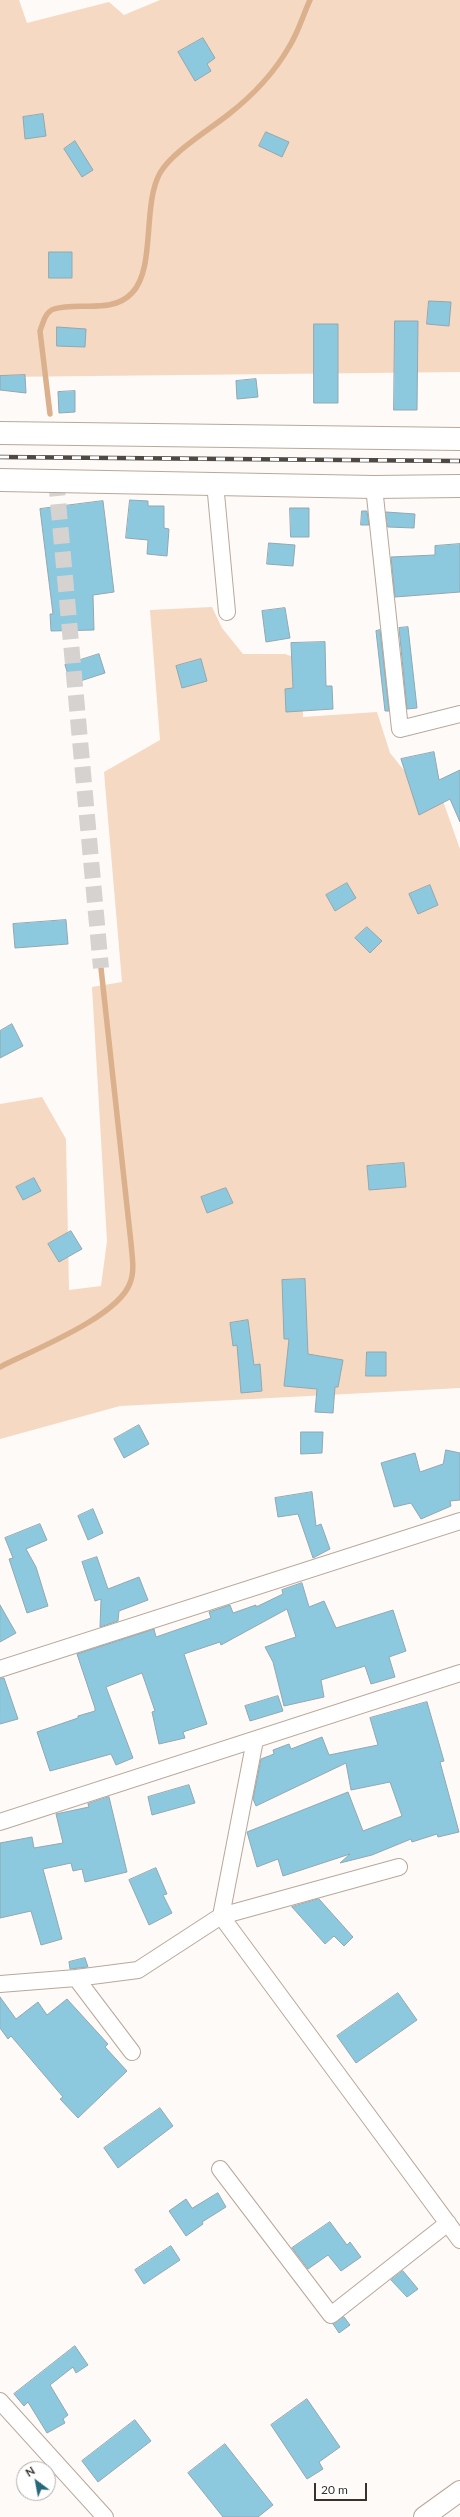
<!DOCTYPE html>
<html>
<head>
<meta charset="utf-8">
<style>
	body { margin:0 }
	#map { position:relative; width:460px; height:2517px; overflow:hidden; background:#fefaf8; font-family:Lato,sans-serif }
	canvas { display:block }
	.north { position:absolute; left:16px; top:2461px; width:40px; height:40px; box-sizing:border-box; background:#fff; border:1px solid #afadab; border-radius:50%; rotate:328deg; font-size:11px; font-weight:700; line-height:16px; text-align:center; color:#38312c }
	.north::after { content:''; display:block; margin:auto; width:14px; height:18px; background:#26677b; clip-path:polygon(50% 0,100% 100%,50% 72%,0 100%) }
	.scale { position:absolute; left:314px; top:2483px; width:53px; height:18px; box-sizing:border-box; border:2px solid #38312c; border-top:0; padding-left:5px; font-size:12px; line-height:14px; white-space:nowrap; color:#38312c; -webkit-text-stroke:3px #fff; paint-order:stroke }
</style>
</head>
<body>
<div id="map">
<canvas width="460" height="2517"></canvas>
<div class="north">N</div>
<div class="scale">20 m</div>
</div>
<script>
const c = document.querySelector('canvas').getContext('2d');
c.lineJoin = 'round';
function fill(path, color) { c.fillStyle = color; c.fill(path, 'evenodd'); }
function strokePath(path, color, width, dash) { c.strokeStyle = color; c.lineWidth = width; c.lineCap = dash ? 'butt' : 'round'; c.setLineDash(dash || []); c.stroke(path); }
fill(new Path2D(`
	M0 0H19L27 23 109 2 124 15 160 0H460V372L0 377Z
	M212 607 222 628 243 654H285L302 660 303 717 377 712 390 753 407 774 432 770 460 849V1388L120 1406 0 1439V1104L42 1097 66 1139 69 1290 101 1286 107 1241 92 987 122 982 104 772 160 740 150 610Z`), '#f5d9c3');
strokePath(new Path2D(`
	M50 414 40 331C43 323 45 312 54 309 78 301 111 315 132 293 156 268 142 205 160 173 172 152 209 130 229 114 252 96 274 73 289 47 298 33 303 15 310 0
	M0 1367C33 1350 118 1317 130 1283 135 1271 132 1256 131 1243L101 968`), '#dbb08d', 5.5);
const building = new Path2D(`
	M203 38 215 58 207 64 211 71 195 81 178 52Z
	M43 114 46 136 25 139 23 117Z
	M266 132 289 142 282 157 259 146Z
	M75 141 93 170 82 177 64 149Z
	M49 252H72V278H49Z
	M429 301 451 302 449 326 427 324Z
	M395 321H418L417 410H394Z
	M314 324H338V403H314Z
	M57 327 86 329 85 347 57 346Z
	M25 375 26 393 0 390V376Z
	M256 379 258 397 237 399 236 381Z
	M75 391V412L59 413 58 392Z
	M130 500 148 501V506H164V528L169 529 167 556 147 554 148 540 126 538Z
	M103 501 114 592 93 595 94 630 51 631 50 614H53L40 509Z
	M290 508H309V537H291Z
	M362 511H367L369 525H361Z
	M386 512 415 514 414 528 388 527Z
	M269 543 295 545 293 566 267 564Z
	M460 544V592L395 597 391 557 435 555V546Z
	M285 608 290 638 266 642 262 611Z
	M408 627 417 708 407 709 399 628Z
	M380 630 389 711H385L376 631Z
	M325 642 326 686H332L333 709 286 712 285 689 293 688 291 643Z
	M99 654 105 673 71 684 65 665Z
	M201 659 207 681 182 688 176 666Z
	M434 752 439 780 460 770V822L450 799 419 815 401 759Z
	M347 883 356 898 335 911 326 895Z
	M430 885 438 905 418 914 409 894Z
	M66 920 68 944 15 948 13 924Z
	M367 927 382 941 370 953 355 938Z
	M12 1024 23 1046 0 1058V1031Z
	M404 1163 406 1187 369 1190 367 1166Z
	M34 1178 41 1191 23 1200 16 1187Z
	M226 1188 233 1203 207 1213 201 1197Z
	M71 1231 82 1249 59 1262 48 1244Z
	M305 1279 308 1354 343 1360 338 1387H335L333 1413 315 1412 317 1389 284 1386 289 1339H284L282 1280Z
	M248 1320 254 1365 260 1364 262 1391 241 1393 237 1345 233 1346 230 1323Z
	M367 1352H386V1376H366Z
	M139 1425 149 1444 124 1458 114 1439Z
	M301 1432H323L322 1453 301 1454Z
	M446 1450 460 1453V1500L450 1501 451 1506 421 1519 411 1503 394 1507 381 1463 415 1453 420 1472 443 1464Z
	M312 1492 316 1526 321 1524 330 1549 313 1558 298 1514 278 1517 275 1498Z
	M93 1509 103 1533 88 1540 78 1516Z
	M40 1524 47 1540 26 1549 36 1567 48 1606 27 1613 9 1559 13 1558 5 1538Z
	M97 1557 108 1589 139 1577 148 1600 119 1611 118 1621 100 1627 101 1599 95 1601 82 1562Z
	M302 1583 309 1607 324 1601 336 1628 393 1610 406 1651 389 1657 395 1677 371 1684 365 1666 321 1680 324 1697 284 1706 273 1662 265 1647 296 1637 287 1609 221 1645 220 1642 184 1654 207 1724 183 1732 185 1738 159 1744 152 1712 155 1711 142 1673 106 1687 133 1758 116 1765 111 1754 50 1771 37 1732 78 1718V1716L95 1711V1708L77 1654 154 1629 156 1637 211 1618 209 1612 230 1605 233 1613 256 1605V1607L283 1594 282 1590Z
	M0 1605 16 1633 0 1642Z
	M0 1678H4L18 1719 0 1724Z
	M278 1696 283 1711 250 1721 245 1706Z
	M427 1702 444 1761 440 1762 459 1832 438 1837 437 1834 412 1842 411 1839 372 1855 340 1863 350 1854 283 1876 278 1859 257 1867 247 1832 348 1792 363 1831 402 1816 390 1782 351 1790 346 1763 256 1806 253 1799 261 1759 274 1754 273 1750 289 1744 291 1749 322 1737 329 1755 378 1745 370 1718Z
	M189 1785 195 1803 152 1815 148 1797Z
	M109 1797 127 1872 85 1882 82 1869 73 1871 71 1863 43 1869 62 1939 41 1945 31 1911 0 1918V1843L32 1837 34 1848 63 1843 56 1814 89 1807 88 1804Z
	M156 1868 167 1894 163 1895 172 1913 149 1925 129 1880Z
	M319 1899 353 1937 344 1946 334 1936 325 1944 292 1907Z
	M85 1958 88 1967 70 1969 69 1962Z
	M398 1993 417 2020 356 2063 337 2036Z
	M0 1997 16 2019 38 2002 47 2015 67 1999 108 2044 105 2047 127 2071 78 2118 60 2099 63 2097 11 2036 8 2039 0 2028Z
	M160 2108 173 2126 118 2168 104 2148Z
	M218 2193 226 2207 202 2222 203 2224 186 2236 169 2211 186 2199 192 2208Z
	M330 2222 347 2245 350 2242 361 2257 341 2271 328 2255 308 2269 292 2248Z
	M171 2246 180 2260 144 2284 135 2270Z
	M403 2271 418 2289 407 2297 391 2280Z
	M344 2317 350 2325 339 2333 333 2324Z
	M75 2346 88 2365 76 2373 73 2367 50 2385 68 2415 63 2419 65 2423 47 2433 28 2402 24 2406 14 2394Z
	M307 2399 340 2447 319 2462 323 2469 307 2479 271 2425Z
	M135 2420 151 2441 98 2482 82 2461Z
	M225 2444 273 2505 258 2517H223L188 2473Z`);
fill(building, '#8cc9de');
strokePath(building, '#92a8b0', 1);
strokePath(new Path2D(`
	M56 480 101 968`), '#d6d2cf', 16, [16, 8]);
const minor = new Path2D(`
	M215 483 227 612
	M374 487 400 729 460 714
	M0 1669 460 1521
	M255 1740 221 1916 460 2240
	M0 1822 460 1673
	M76 1978 132 2052
	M0 1984 76 1978 138 1970 221 1916 399 1867
	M220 2169 331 2315 448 2223
	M0 2401 105 2517`);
const tertiary = new Path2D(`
	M424 2517 460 2491`);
const secondary = new Path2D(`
	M0 433 460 439
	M0 480 374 487 460 486`);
strokePath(minor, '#b8a89a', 18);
strokePath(tertiary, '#b8a89a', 22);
strokePath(secondary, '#b8a89a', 24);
strokePath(minor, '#fff', 16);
strokePath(tertiary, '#fff', 20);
strokePath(secondary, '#fff', 22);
const rail = new Path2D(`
	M0 457 460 461`);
strokePath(rail, '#4f4944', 4.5);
strokePath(rail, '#fff', 3, [9]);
</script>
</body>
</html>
